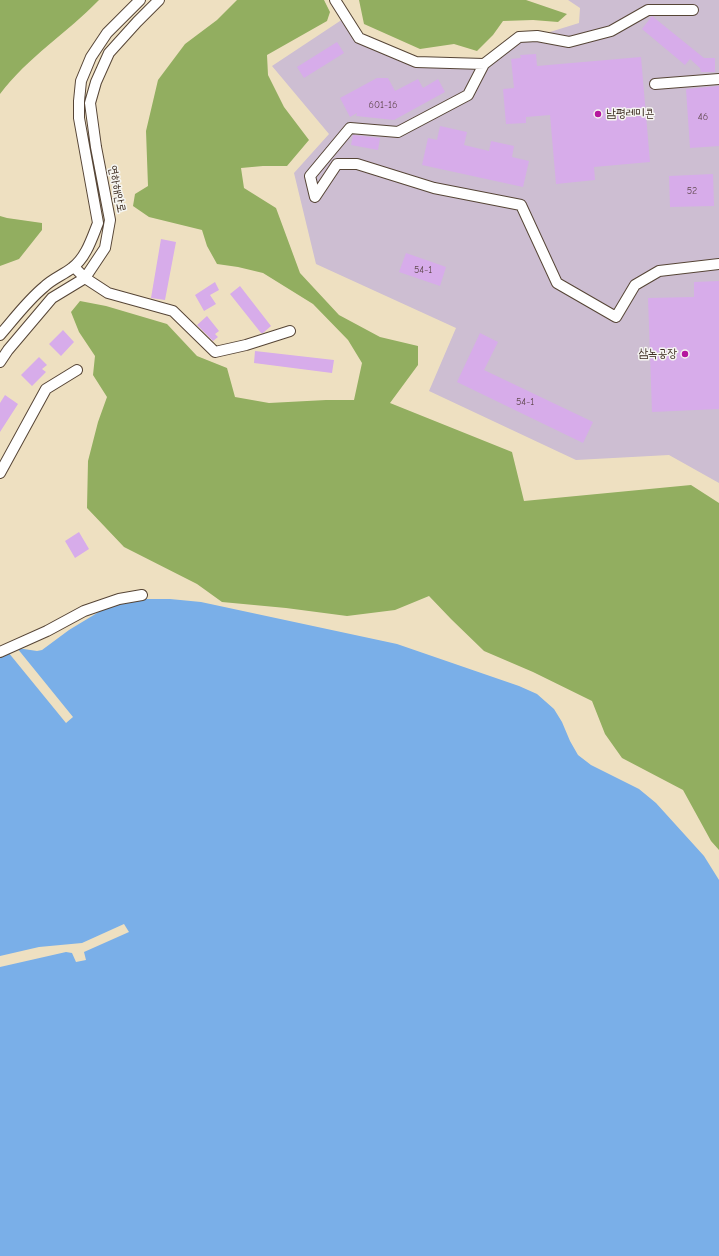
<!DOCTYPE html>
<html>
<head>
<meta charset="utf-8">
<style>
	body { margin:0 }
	canvas { display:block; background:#eee0c1 }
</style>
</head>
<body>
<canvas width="719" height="1256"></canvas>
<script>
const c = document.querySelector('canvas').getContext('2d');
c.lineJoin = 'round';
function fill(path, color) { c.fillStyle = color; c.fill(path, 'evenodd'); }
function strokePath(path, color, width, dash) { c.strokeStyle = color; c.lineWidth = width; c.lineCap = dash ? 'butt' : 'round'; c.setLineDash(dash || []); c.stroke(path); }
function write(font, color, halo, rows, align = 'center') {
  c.font = font + ' "Comic Neue","Poor Story",sans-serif'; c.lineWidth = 3; c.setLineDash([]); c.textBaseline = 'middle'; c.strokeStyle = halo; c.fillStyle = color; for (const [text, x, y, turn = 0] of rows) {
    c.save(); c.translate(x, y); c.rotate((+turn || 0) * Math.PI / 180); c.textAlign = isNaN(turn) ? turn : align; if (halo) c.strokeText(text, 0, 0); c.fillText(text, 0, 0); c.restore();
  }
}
fill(new Path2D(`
	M568 0H719V483L669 455 576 460 429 391 456 328 316 264 294 173 329 134 272 66 346 17 359 38 416 62 484 64 519 37 537 36 579 23 580 8Z`), '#cdbed2');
fill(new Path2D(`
	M0 0H99C67 33 28 57 0 94Z
	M237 0H324L330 12 327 21 267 55 268 75 284 107 309 140 287 166H263L241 168 244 188 276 208 300 273 339 315 380 337 418 346V365L390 403 512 452 524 501 691 485 719 503V850L711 841 683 790 622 758 605 734 592 701 533 672 484 651 451 619 429 596 395 610 347 616 286 608 222 602 197 584 124 547 87 508 88 461 98 422 107 397 93 375 95 356 79 332 71 312 80 301 106 306 167 324 197 356 227 368 235 397 269 403 326 400H354L362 363 348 340 313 304 263 273 238 267 217 264 207 246 202 230 149 217 133 206 135 194 148 186 146 131 158 80 185 44 217 20Z
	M359 0H526L567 14 558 22 533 20 503 21 493 35 477 51 454 44 420 49 364 24Z
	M0 216 7 218 42 223V230L19 259 0 266Z`), '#92ae60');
fill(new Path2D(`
	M142 599H170L201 602 397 644 519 686 537 694 554 709 562 722 570 741 578 755 591 765 639 789 656 803 704 856 719 880V1256H0V656L17 648 37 651 42 650 69 630 102 610 124 602Z`), '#7aafe8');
fill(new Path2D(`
	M17 648 73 717 66 723 8 652Z
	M124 924 129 932 84 952 86 960 76 962 72 953 66 952 0 967V956L39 947 82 943Z`), '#eee0c1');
fill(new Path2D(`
	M652 16 704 58H715V72H701L700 68 690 59 685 65 642 29Z
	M337 42 344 53 304 78 297 67Z
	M536 54 537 66 641 57 650 162 594 167 595 180 556 184 550 115 526 117V123L506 124 503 89 514 88 511 59 521 58 520 55Z
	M377 78H388L395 91 418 79 423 88 438 79 445 92 394 120 356 116 357 113 350 117 340 98Z
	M719 86V146L690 148 686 89Z
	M440 126 467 132 464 145 489 151 491 141 514 146 512 157 529 161 523 187 422 165 428 138 437 140Z
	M353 135 380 138 378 150 351 145Z
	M713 174 714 206 670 207 669 176Z
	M161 239 176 242 165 300 151 298Z
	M406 253 446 267 440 286 399 272Z
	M719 281V409L652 412 648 298 694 297V282Z
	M215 282 219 290 210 295 216 304 204 311 195 295Z
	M240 286 271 326 263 333H261L230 294Z
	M207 316 219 331 215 334 218 337 213 341 197 325Z
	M63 330 74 342 61 356 49 344Z
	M480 333 498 342 484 370 593 422 583 443 457 382Z
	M255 351 334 360 332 373 254 363Z
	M39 357 47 365 42 369 46 372 32 386 21 375Z
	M5 395 18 404 0 432V403Z
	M79 532 89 549 75 558 65 541Z`), '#d7acea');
const minor = new Path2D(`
	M335 0 359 38 416 62 484 64 519 37 537 36 569 42 611 31 648 10H693
	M484 64 468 95 398 132 350 128 310 176 315 197 337 164H357L434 188 521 205 557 283 616 317 635 285 659 271 719 264
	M655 84 719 79
	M74 267 85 278 108 293 173 311 215 352 246 345 290 331
	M0 335C14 319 27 301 44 287 52 279 63 275 72 268 86 258 92 238 98 223L79 118V101L81 81 91 57 107 33 140 0
	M0 362 8 350 52 298 85 278 105 248 110 220 96 147 90 103 96 82 109 53 137 22 159 0
	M0 473 46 389 77 370
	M0 652 47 631 84 611 119 599 142 595`);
strokePath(minor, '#564536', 12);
strokePath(minor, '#fff', 10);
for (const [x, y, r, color] of [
	[598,114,4,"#b5179e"],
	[685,354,4,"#b5179e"]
]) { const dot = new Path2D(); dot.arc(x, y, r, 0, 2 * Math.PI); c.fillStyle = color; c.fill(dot); strokePath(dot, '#f6f6f2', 1.5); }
write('10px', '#624a51', null, [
	["601-16",383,105],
	["46",703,117],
	["52",692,191],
	["54-1",423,270],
	["54-1",525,402]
]);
write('12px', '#3b2a1e', '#f6f6f2', [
	["남평레미콘",606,114],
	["삼녹공장",677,354,"right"]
], 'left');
write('12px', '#3b2a1e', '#f6f6f2', [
	["연하해안로",117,189,79]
]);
</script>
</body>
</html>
